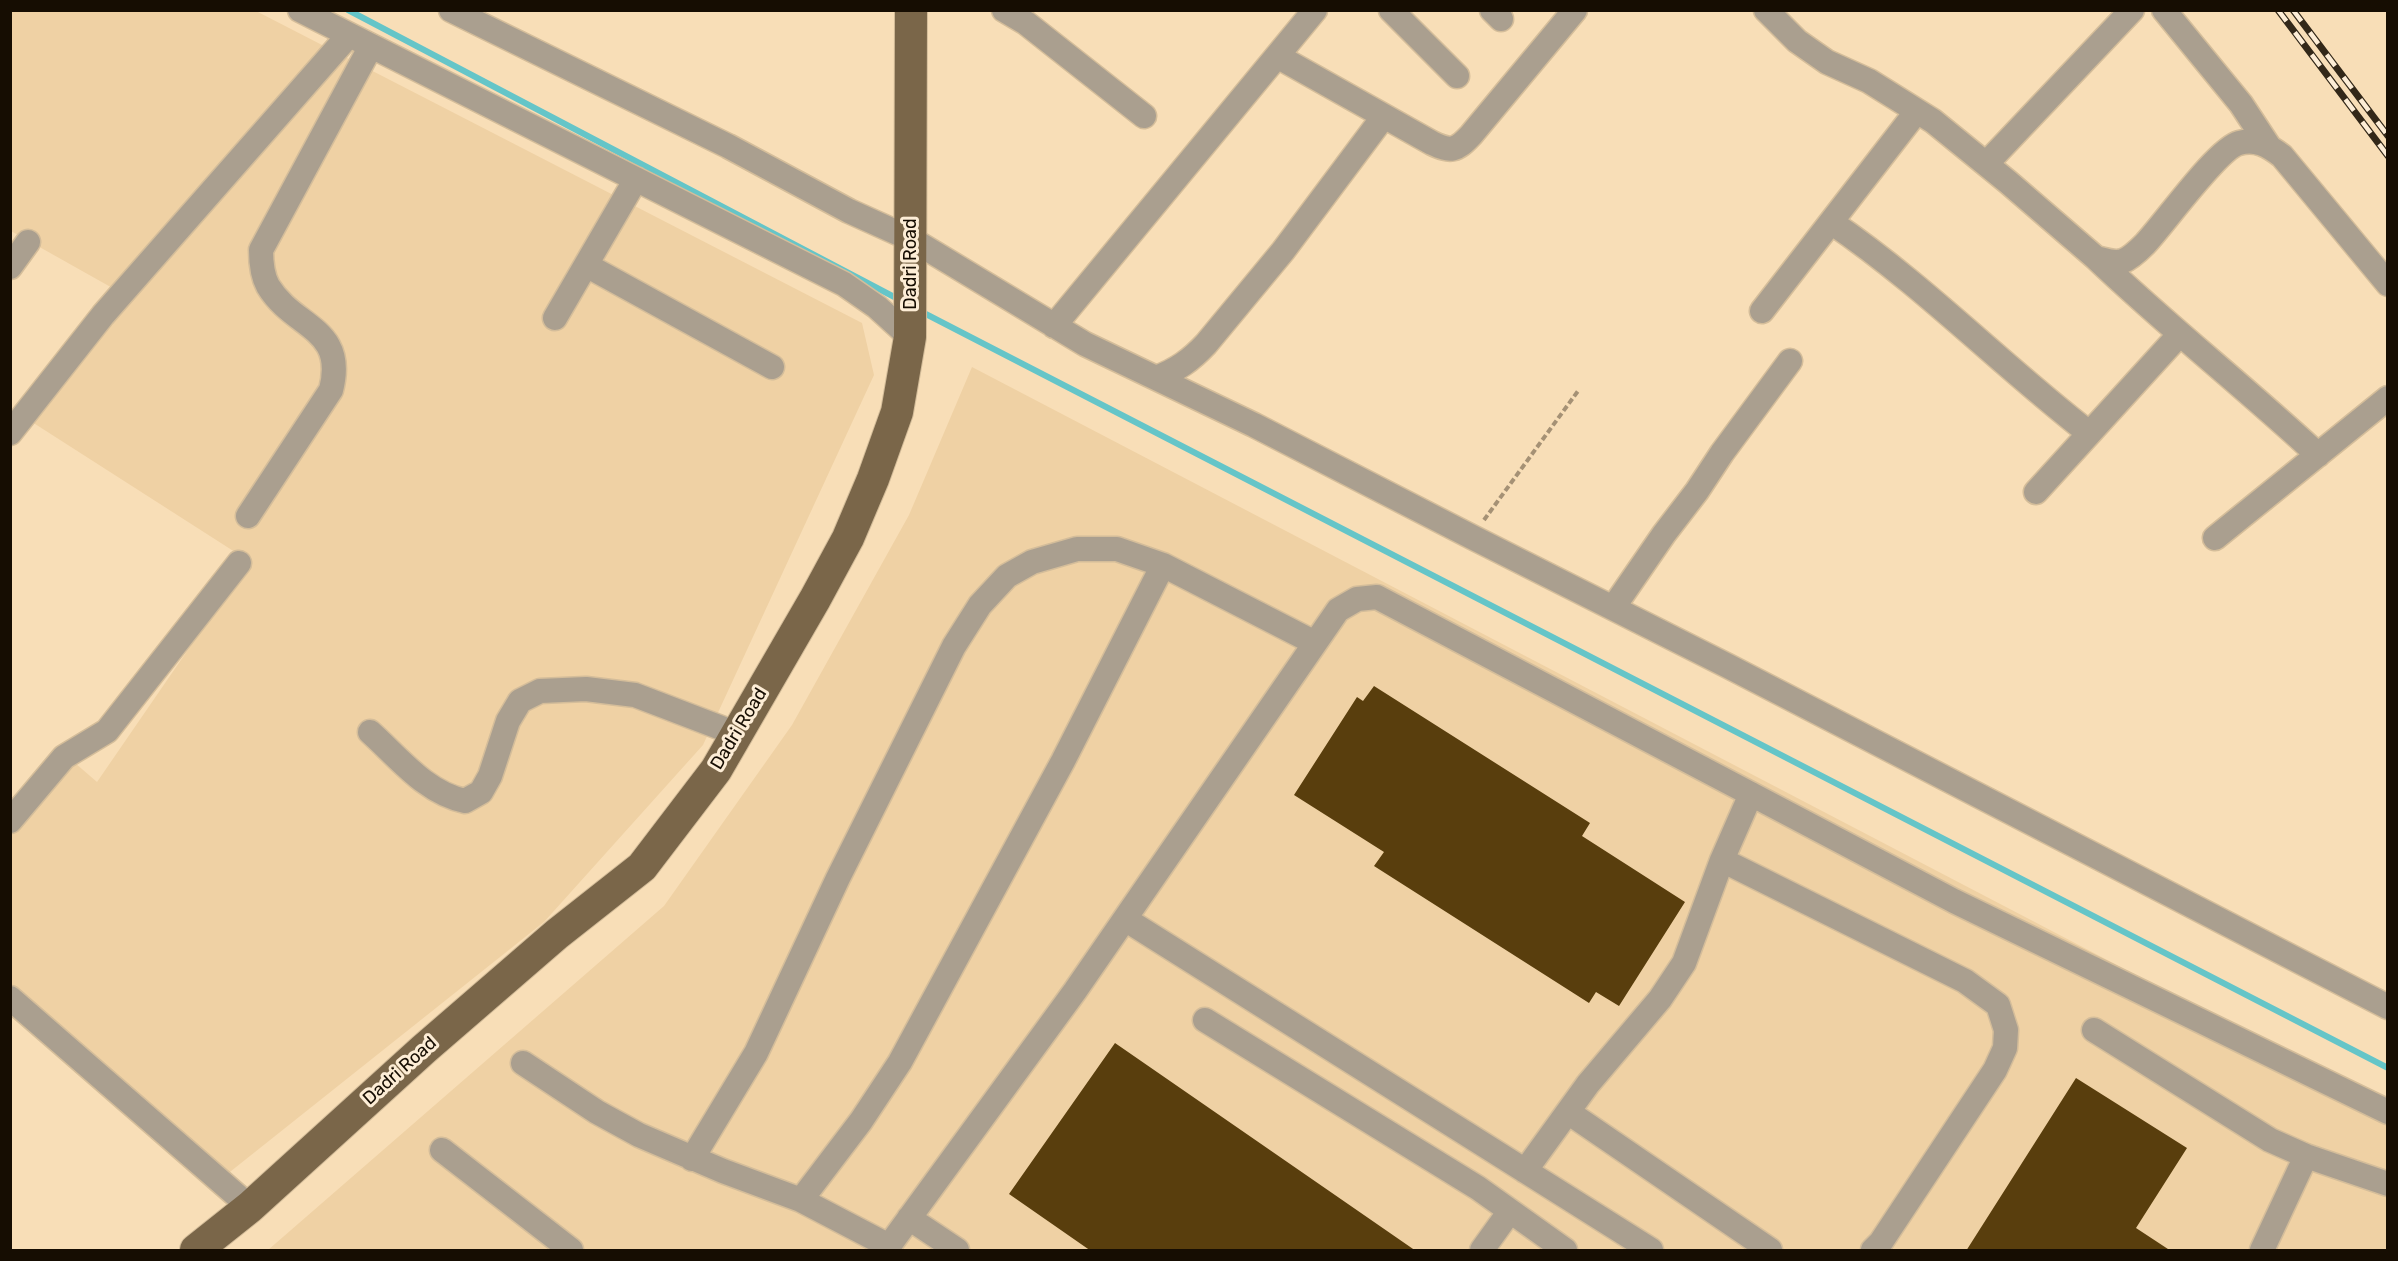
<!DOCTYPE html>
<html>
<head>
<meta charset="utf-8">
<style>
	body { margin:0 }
	#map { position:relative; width:2398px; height:1261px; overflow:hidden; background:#f8deb7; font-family:Rubik,sans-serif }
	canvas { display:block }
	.frame { position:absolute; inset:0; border:12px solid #160d02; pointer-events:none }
</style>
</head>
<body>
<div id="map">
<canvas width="2398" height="1261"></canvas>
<div class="frame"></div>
</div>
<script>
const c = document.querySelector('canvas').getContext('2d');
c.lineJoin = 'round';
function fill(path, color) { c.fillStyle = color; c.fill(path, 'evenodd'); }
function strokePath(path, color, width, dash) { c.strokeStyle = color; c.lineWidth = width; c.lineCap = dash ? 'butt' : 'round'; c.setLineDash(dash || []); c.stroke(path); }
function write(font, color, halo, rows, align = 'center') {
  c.font = font + ' Rubik,sans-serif'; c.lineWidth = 6; c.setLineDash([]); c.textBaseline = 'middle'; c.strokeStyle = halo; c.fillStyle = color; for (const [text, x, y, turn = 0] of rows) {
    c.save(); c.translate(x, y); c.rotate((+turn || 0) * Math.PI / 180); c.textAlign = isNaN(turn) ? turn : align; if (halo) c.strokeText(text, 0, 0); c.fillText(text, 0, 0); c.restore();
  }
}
fill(new Path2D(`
	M11 11H256L862 323 874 375 703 745 544 922 211 1187 11 1015V807L60 750 97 782 249 561 32 422 132 299 11 231Z
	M972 367 2387 1106V1250H268L664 906 792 725 909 515Z`), '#efd1a4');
strokePath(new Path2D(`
	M348 10 900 300
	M920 311 2388 1068`), '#65c5c8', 6);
fill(new Path2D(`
	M1374 686 1590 823 1582 836 1685 902 1619 1006 1596 992 1589 1003 1374 866 1384 852 1294 795 1357 697 1363 701Z
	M1115 1043 1416 1251H1091L1009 1194Z
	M2076 1078 2187 1148 2136 1228 2171 1251H1966Z`), '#593e0d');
const minor = new Path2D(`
	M300 10 844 284 877 307 910 337
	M451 10 728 146 849 211 911 239 1085 344 1254 425 1472 537 1728 666 2388 1007
	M1004 10 1026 23 1144 116
	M1391 10 1457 76
	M1492 10 1501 19
	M1766 10 1797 41 1827 62 1869 81 1933 121 2008 182 2096 258C2105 260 2113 264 2123 261 2131 258 2139 250 2145 244 2165 223 2217 149 2239 143 2256 138 2269 146 2282 156L2388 284
	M2164 10 2241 104 2268 145
	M1277 56 1432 143C1451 152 1456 151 1471 135L1575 10
	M1986 164 2132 10
	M1831 222C1924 285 2001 365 2089 433
	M2096 258C2167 326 2245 387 2318 455
	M586 265 772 367
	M10 267 28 242
	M1762 311 1917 111
	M555 318 636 179
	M1054 326 1315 10
	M1156 378C1177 370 1191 360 1206 344L1283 251 1384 116
	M10 433 103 315 349 35
	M2036 492 2180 334
	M248 516 331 390C347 327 294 329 268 286 262 275 261 262 261 250L371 46
	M2215 538 2388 398
	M1613 608 1664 534 1697 491 1722 453 1790 361
	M370 732C399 758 426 793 465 801L481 792 490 776 508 721 520 701 540 691 586 689 635 695 737 734
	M10 821 64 757 107 731 239 563
	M1722 860 1965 981 1998 1005 2006 1030 2005 1048 1995 1070 1881 1242 1873 1250
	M1125 919 1651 1250
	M10 998 250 1207
	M1205 1020 1478 1188 1565 1250
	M2094 1030 2270 1140 2306 1156 2388 1184
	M523 1063 597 1112 639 1135 723 1171 801 1200 889 1246
	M1568 1112 1770 1250
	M442 1150 571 1250
	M692 1159 756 1053 838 878 954 646 980 605 1007 576 1032 562 1077 549H1117L1163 565 1315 643
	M1525 1171 1588 1084 1660 999 1684 963 1722 860 1751 794
	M801 1200 861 1121 900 1062 1063 761 1163 565
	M909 1218 957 1250
	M886 1250 1075 991 1338 610 1357 599 1377 597 1954 901 2388 1112
	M1482 1250 1510 1211
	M2262 1250 2306 1156`);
const major = new Path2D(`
	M196 1250 250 1207 424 1049 557 934 642 867 716 770 815 599 848 538 873 479 897 412 910 337 911 10`);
strokePath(minor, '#d4bd9a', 27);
strokePath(major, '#d4bd9a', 34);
strokePath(new Path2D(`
	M1484 520 1578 391`), '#a59175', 4, [6, 3]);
strokePath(minor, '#aa9f8f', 24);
strokePath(major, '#7a6649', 32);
const rail = new Path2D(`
	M2278 10 2388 156
	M2293 10 2388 136`);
strokePath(rail, '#332819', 7);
strokePath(rail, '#fdedd6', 4.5, [14]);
write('18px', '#160d02', '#fdedd6', [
	["Dadri Road",911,264,-90],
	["Dadri Road",739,729,-59],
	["Dadri Road",400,1071,-42]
]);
</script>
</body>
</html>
